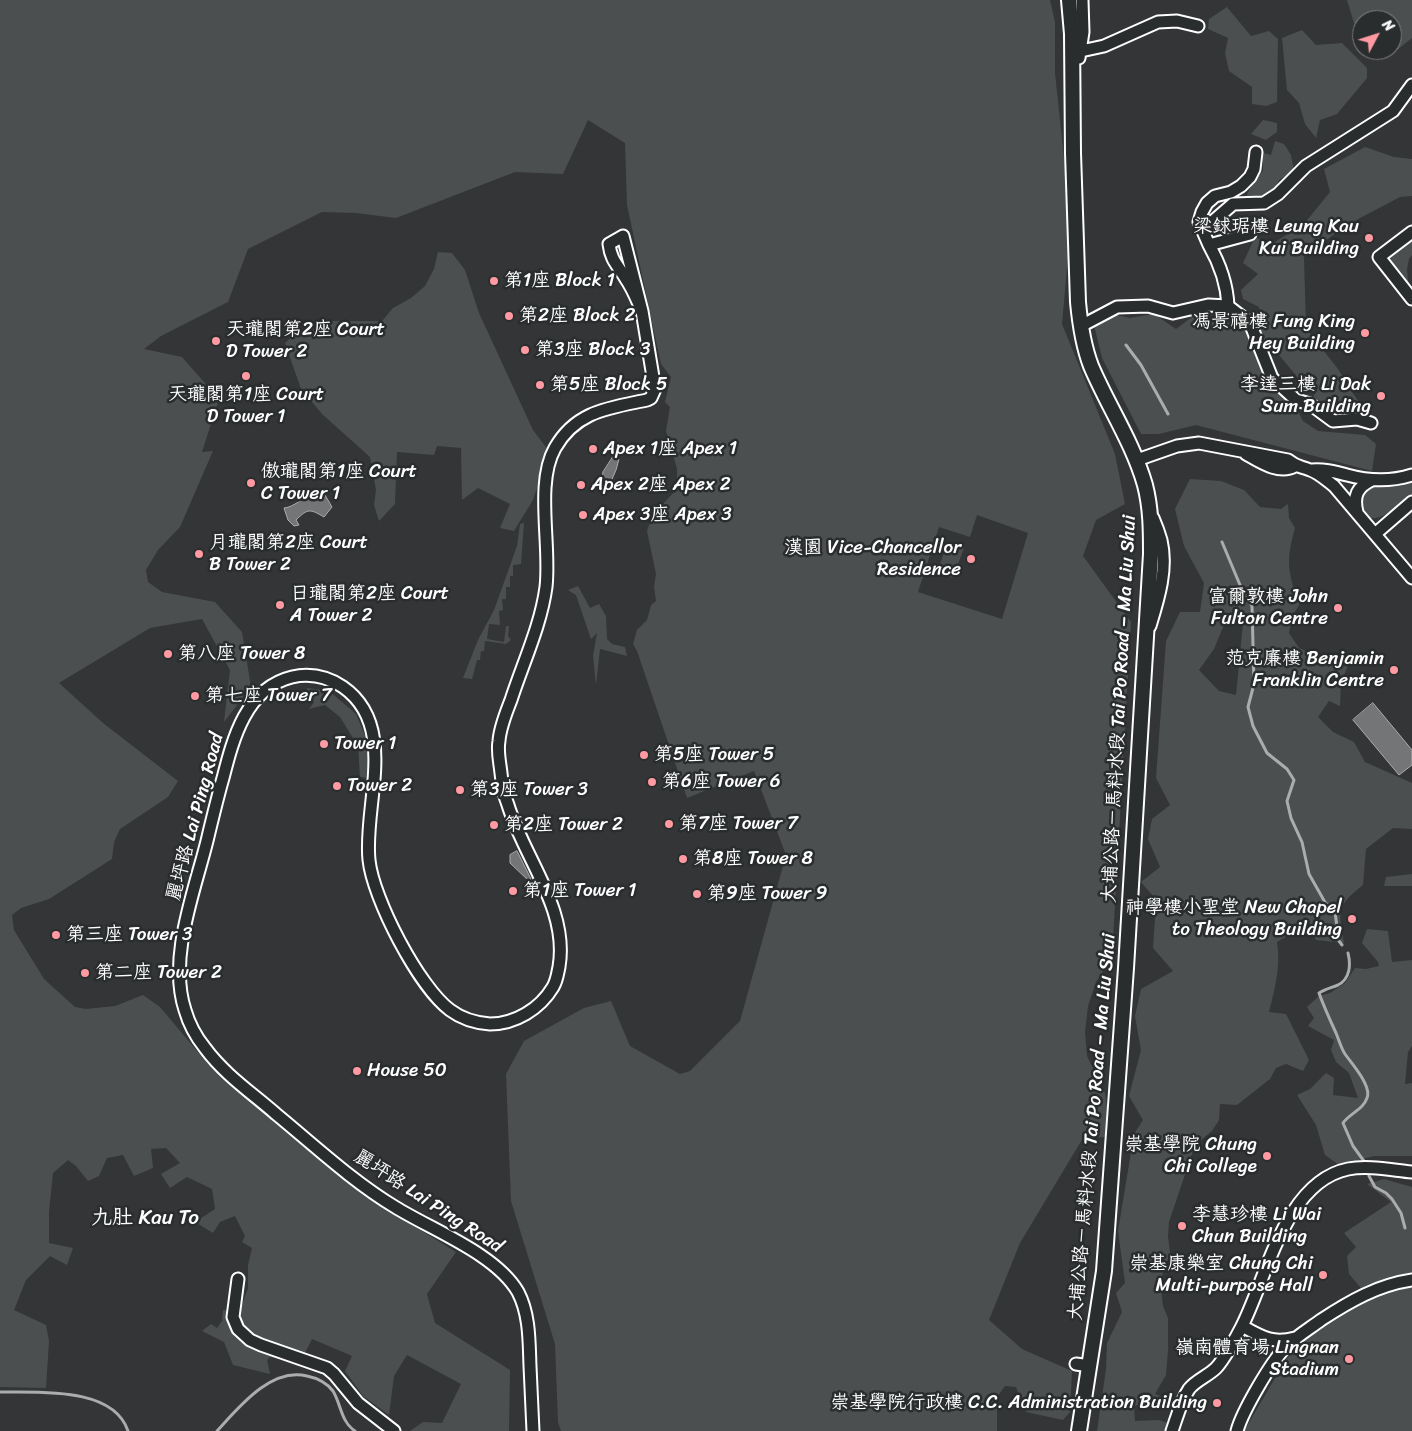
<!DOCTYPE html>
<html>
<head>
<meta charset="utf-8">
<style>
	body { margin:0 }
	#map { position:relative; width:1412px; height:1431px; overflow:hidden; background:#333536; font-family:Sriracha,sans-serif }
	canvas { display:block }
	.north { position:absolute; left:1352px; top:10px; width:50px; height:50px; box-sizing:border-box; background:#2a2d2e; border:1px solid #7f8182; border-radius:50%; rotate:50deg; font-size:14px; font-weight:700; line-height:20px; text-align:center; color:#fff }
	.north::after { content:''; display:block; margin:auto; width:18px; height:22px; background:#ff9aa2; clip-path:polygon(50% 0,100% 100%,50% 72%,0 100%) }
</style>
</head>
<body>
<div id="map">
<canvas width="1412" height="1431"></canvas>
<div class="north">N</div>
</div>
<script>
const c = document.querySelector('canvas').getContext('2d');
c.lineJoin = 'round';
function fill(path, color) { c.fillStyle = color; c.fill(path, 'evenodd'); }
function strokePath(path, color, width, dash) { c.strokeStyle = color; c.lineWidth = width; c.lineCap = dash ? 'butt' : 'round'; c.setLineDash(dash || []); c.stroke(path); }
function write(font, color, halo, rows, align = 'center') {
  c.font = font + ' Sriracha,"LXGW WenKai TC",sans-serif'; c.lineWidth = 5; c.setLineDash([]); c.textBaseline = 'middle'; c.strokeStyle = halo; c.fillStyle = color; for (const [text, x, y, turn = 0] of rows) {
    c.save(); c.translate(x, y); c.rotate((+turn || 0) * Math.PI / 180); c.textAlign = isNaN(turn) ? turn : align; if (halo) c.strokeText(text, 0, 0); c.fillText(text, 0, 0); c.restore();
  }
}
fill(new Path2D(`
	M0 0H1050L1055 22V73L1068 195V257L1062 324 1115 454 1125 504 1096 520 1083 556 1131 622 1112 957 1096 982 1088 1006 1085 1032 1087 1056 1105 1093 1107 1107 1105 1137 1083 1138 1020 1243 989 1320 1022 1349 1072 1371 1070 1412 1063 1420 1026 1412 1016 1387 1005 1386 997 1397V1431H561L558 1422 555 1344 511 1201 506 1074 524 1041 584 1008 611 1001 630 1046 680 1074 690 1071 740 1021 786 855 754 771 687 798 637 651 633 644 637 630 647 620 651 605 656 601 654 587 656 574 647 531 652 516 674 492 677 481V469L666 431 670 407 665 402 671 377 661 364 627 205 625 143 588 120 563 174 515 172 396 218 356 213 322 212 248 249 228 302 161 336 144 349 182 357 219 399 202 452 213 451 180 527 158 550 146 570 148 582 162 592 215 602 242 632 251 687 224 722 230 670 202 619 150 628 59 683 103 723 178 781 168 797 120 829 114 842 112 859 49 899 21 908 12 915 14 930 44 979 75 1007 86 1009 115 1006 143 995 160 1007 208 1064 300 1142 377 1203 456 1252 427 1294 435 1323 510 1370 509 1431H410L423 1422 442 1423 461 1384 407 1355 394 1376 389 1415 363 1396 345 1371 352 1356 312 1339 305 1353 303 1364 270 1357 267 1360 270 1374 233 1365 224 1342 202 1331 211 1324 217 1328 222 1321 223 1310 240 1311 248 1288V1265L252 1248 242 1242 245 1236 235 1216 220 1222 213 1233 195 1222 215 1209 212 1189 187 1177 170 1188 161 1174 180 1163 166 1148 151 1149 153 1168 134 1176 123 1155 107 1158 99 1176 88 1181 76 1166 68 1160 53 1173 49 1212V1243L73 1248 67 1265 50 1256 26 1280 14 1310 46 1325 49 1341 46 1388 0 1387ZM977 515 1028 533 1002 619 918 592 939 527 970 537Z
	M1347 0H1412V38L1397 50 1392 47V20H1362V28L1354 23Z
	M1227 7 1251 36 1269 31 1278 39 1277 102 1266 106 1252 104V87L1229 71 1225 53 1228 38 1208 29 1209 19Z
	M1302 30 1316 45 1342 43 1367 68V78L1337 114 1320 120 1316 138 1305 124 1299 103 1287 90 1282 38Z
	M1263 120 1277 123V132L1266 140 1251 134Z
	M1275 141 1284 144 1291 155 1294 171 1279 180 1273 194 1258 201 1246 197 1253 182 1263 171V153L1271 155Z
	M1365 147 1394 157 1412 159V196L1400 197 1345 226 1304 257 1306 328 1338 369 1356 398 1380 424 1346 405 1335 416 1323 408 1313 397 1318 388 1307 373 1299 379 1259 331V307L1243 299 1241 290 1258 274 1243 263 1255 237 1270 245 1304 224 1330 192 1324 169Z
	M1412 238V255L1409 259 1407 269 1409 290 1386 259Z
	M438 252 452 253 465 270 479 313 533 430 549 451 533 500 514 531 500 528 510 504 478 488 462 500 461 448 437 446 434 455 397 452 395 504 379 521 374 505 376 490 370 457 322 414 301 389 285 343 300 330 325 321H382L393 308 411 298 425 286 434 269Z
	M1112 314 1130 318 1154 314 1176 329 1192 317 1242 325 1251 334 1257 357 1283 382 1303 421 1318 431 1365 435 1376 444 1372 471 1196 425 1159 434H1141L1102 358 1094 325Z
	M1190 479 1221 481 1244 490 1260 507 1281 509 1288 504 1289 518 1295 528C1286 560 1287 573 1300 604L1292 616 1289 633 1299 648 1312 654 1352 657 1341 682 1340 706 1329 701 1318 717 1333 732 1354 742 1365 762 1412 783V829L1393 828 1366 849 1363 885C1335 907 1339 911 1344 943L1316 940 1308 919 1299 922 1291 934 1277 942C1281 965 1275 989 1269 1012L1286 1014 1309 1060 1303 1071 1286 1064 1276 1068 1270 1079 1237 1105 1220 1104 1219 1120 1212 1131 1195 1145 1169 1222 1168 1236 1170 1253 1160 1282 1163 1306 1168 1318V1351L1166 1375 1155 1394 1163 1397 1164 1410 1153 1402 1134 1406 1135 1421 1159 1420 1168 1423 1165 1431H1097L1106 1369 1107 1343 1122 1312 1116 1293 1125 1283 1118 1231 1134 1134 1143 1120 1129 1096 1141 1050 1135 1016 1141 989 1173 971 1153 948 1155 918 1159 903 1141 882 1160 867 1148 839 1152 819 1170 805 1156 778 1166 641 1180 612H1200L1204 583 1184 546 1175 509ZM1226 620 1243 623 1236 695 1219 691 1199 670 1214 649Z
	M1412 479V496C1395 509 1361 539 1360 495L1370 485H1388Z
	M524 523 521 564 513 565V576H510V587H506V599H502L503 610 499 611 500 625 489 624 487 639 504 642 506 626H509L508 636 511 640 506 644 485 641 484 651H481L480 660H477L472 679 463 678 478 640 494 610 517 546 520 524Z
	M948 542 964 548 953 578 937 572Z
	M578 586 590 608 599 604 606 616 607 639 612 644 625 647 627 656 600 649 596 685 593 656 597 633 591 639 576 595 568 590Z
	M307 688 329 691 356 714 369 745 370 753 366 778 360 777 358 746 340 717 325 705 309 709 314 702 305 695Z
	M1412 874V886H1384L1386 877Z
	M1367 929 1388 931 1392 962 1412 960V1046L1408 1052 1405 1084 1412 1083V1156H1374L1339 1165 1325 1155 1316 1125 1297 1095 1310 1089 1326 1073 1334 1078 1333 1095 1358 1098 1349 1073 1336 1062 1331 1050 1334 1040 1308 1026 1314 1018 1307 1007 1319 996 1330 993 1345 983 1355 968 1366 969 1379 966 1378 962 1362 943Z
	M1384 1179 1412 1187V1272L1389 1277 1361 1288 1349 1274 1347 1256 1356 1247 1344 1233 1391 1202 1367 1184Z
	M1412 1287V1431H1244L1285 1361 1299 1344 1353 1307 1388 1292Z`), '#4c4f50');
const water = new Path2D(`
	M613 457 619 459 616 470 606 493 600 491 603 472Z
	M313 494 325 495 332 507 324 517C310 509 308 508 296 520L299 525 294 526 288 520 284 508C295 507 301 497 313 497Z
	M1373 703 1412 750V765L1399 775 1353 720Z
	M517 851 531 879 529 881 510 863V855Z`);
fill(water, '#737576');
strokePath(water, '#abacad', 1);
strokePath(new Path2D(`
	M1126 345 1141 365 1168 414
	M1222 542 1240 585 1252 606 1254 684 1248 707 1253 726 1267 753 1287 769 1294 780 1287 801 1291 818 1302 842 1309 874 1326 904 1334 905 1338 934
	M1339 941 1342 945
	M1348 953C1351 965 1350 979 1338 985 1331 988 1325 989 1319 993 1324 1007 1330 1020 1336 1033 1339 1040 1341 1048 1345 1054 1352 1064 1372 1086 1367 1098 1363 1110 1350 1113 1343 1123L1353 1146 1366 1164
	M1369 1176 1375 1187 1386 1193 1392 1199 1401 1213 1405 1228
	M0 1392C38 1393 113 1386 128 1431
	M217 1431C239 1407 271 1367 307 1376 317 1378 326 1382 333 1391 341 1404 341 1422 355 1431`), '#abacad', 3);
const minor = new Path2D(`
	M1081 51 1104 46 1158 22 1177 21 1198 26
	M1079 58 1083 32 1082 0
	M1203 230 1233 204 1264 203 1278 194 1306 166 1393 111 1412 85
	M1412 232 1379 257 1412 299
	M1209 245 1199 222 1202 212 1207 203 1215 196 1231 192 1241 186 1250 177 1254 169 1256 152
	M1228 306C1227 284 1220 264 1209 245L1250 234
	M1081 326 1117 307 1148 306 1173 313 1208 305 1228 306 1250 323 1272 378 1296 400 1310 404 1333 421 1357 419 1371 423
	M1246 454C1260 462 1279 475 1295 466
	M1137 460 1177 446 1199 443 1288 460C1296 467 1300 466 1310 470 1319 473 1326 480 1334 486L1412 578
	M1312 470C1325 469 1335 472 1347 475 1369 481 1390 482 1412 475
	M1357 512C1353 496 1357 487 1372 480
	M1375 534 1412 502
	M1150 626C1158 600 1168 569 1161 540 1159 533 1156 525 1153 518
	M238 1279 233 1317 238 1329 250 1340 261 1345 327 1368 334 1374 358 1403 394 1431
	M1242 1326C1262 1337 1272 1344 1295 1338
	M1076 1364 1090 1366
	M533 1431C532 1409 531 1388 530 1366 529 1342 530 1315 518 1292 496 1254 432 1230 395 1207 352 1181 315 1146 276 1114 252 1093 224 1074 205 1048 196 1037 189 1024 185 1010 168 958 194 893 207 841 212 820 217 799 223 778 233 739 246 688 292 677 310 673 328 677 343 687 399 726 363 806 369 860 373 899 419 987 450 1010 462 1019 476 1023 490 1024 515 1024 540 1009 553 987 557 980 557 976 559 967 569 909 524 858 508 805 504 795 502 784 501 773 500 763 497 752 499 741 500 727 506 713 511 700 523 663 541 625 546 587 551 545 535 483 555 448 576 411 609 408 647 400L651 398 655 389 642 311 623 236 609 244C611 261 618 265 626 279 633 289 637 300 642 311
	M1172 1431C1177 1417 1181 1401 1189 1389 1196 1380 1208 1376 1216 1368 1223 1361 1237 1336 1242 1326 1267 1277 1285 1182 1348 1169 1368 1165 1391 1170 1412 1172
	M1237 1431C1242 1412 1271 1362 1285 1348 1295 1337 1309 1329 1321 1320 1350 1301 1378 1285 1412 1280`);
const major = new Path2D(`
	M1069 0 1072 34 1073 153 1078 302C1080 324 1083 345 1091 366 1108 406 1133 443 1145 485 1151 508 1151 531 1151 554L1126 968 1104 1271 1079 1431`);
strokePath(minor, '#fff', 15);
strokePath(major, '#fff', 18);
strokePath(minor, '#2a2d2e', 11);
strokePath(major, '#2a2d2e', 14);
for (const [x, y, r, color] of [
	[1369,238,5,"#ff9aa2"],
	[494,281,5,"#ff9aa2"],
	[509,316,5,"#ff9aa2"],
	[1365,333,5,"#ff9aa2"],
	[216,341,5,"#ff9aa2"],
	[525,350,5,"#ff9aa2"],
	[246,376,5,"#ff9aa2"],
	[540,385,5,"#ff9aa2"],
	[1381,396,5,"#ff9aa2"],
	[593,449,5,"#ff9aa2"],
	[251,483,5,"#ff9aa2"],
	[581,485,5,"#ff9aa2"],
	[583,515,5,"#ff9aa2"],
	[199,554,5,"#ff9aa2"],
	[971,559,5,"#ff9aa2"],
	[280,605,5,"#ff9aa2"],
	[1338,608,5,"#ff9aa2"],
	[168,654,5,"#ff9aa2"],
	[1394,670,5,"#ff9aa2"],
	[195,696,5,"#ff9aa2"],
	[324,744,5,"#ff9aa2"],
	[644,755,5,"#ff9aa2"],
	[652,782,5,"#ff9aa2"],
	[337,786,5,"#ff9aa2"],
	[460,790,5,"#ff9aa2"],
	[669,824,5,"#ff9aa2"],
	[494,825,5,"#ff9aa2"],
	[683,859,5,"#ff9aa2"],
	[513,891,5,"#ff9aa2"],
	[697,894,5,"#ff9aa2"],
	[1352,919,5,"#ff9aa2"],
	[56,935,5,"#ff9aa2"],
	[85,973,5,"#ff9aa2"],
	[357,1071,5,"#ff9aa2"],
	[1267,1156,5,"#ff9aa2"],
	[1182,1226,5,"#ff9aa2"],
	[1323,1275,5,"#ff9aa2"],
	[1349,1359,5,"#ff9aa2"],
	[1217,1403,5,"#ff9aa2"]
]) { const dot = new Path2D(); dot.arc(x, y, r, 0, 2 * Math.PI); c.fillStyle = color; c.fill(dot); strokePath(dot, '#2a2d2e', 2); }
write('19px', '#fff', '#2a2d2e', [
	["梁銶琚樓 Leung Kau",1359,227,"right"],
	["Kui Building",1359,249,"right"],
	["第1座 Block 1",504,281],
	["第2座 Block 2",519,316],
	["馮景禧樓 Fung King",1355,322,"right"],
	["Hey Building",1355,344,"right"],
	["天瓏閣第2座 Court",226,330],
	["D Tower 2",226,352],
	["第3座 Block 3",535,350],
	["第5座 Block 5",550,385],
	["李達三樓 Li Dak",1371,385,"right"],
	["Sum Building",1371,407,"right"],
	["天瓏閣第1座 Court",246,395,"center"],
	["D Tower 1",246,417,"center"],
	["Apex 1座 Apex 1",603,449],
	["傲瓏閣第1座 Court",261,472],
	["C Tower 1",261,494],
	["Apex 2座 Apex 2",591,485],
	["Apex 3座 Apex 3",593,515],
	["月瓏閣第2座 Court",209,543],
	["B Tower 2",209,565],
	["漢園 Vice-Chancellor",961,548,"right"],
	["Residence",961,570,"right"],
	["日瓏閣第2座 Court",290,594],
	["A Tower 2",290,616],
	["富爾敦樓 John",1328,597,"right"],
	["Fulton Centre",1328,619,"right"],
	["第八座 Tower 8",178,654],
	["范克廉樓 Benjamin",1384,659,"right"],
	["Franklin Centre",1384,681,"right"],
	["第七座 Tower 7",205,696],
	["Tower 1",334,744],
	["第5座 Tower 5",654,755],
	["第6座 Tower 6",662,782],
	["Tower 2",347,786],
	["第3座 Tower 3",470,790],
	["第7座 Tower 7",679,824],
	["第2座 Tower 2",504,825],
	["第8座 Tower 8",693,859],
	["第1座 Tower 1",523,891],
	["第9座 Tower 9",707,894],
	["神學樓小聖堂 New Chapel",1342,908,"right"],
	["to Theology Building",1342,930,"right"],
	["第三座 Tower 3",66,935],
	["第二座 Tower 2",95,973],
	["House 50",367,1071],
	["崇基學院 Chung",1257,1145,"right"],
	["Chi College",1257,1167,"right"],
	["李慧珍樓 Li Wai",1192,1215],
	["Chun Building",1192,1237],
	["崇基康樂室 Chung Chi",1313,1264,"right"],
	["Multi-purpose Hall",1313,1286,"right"],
	["嶺南體育場 Lingnan",1339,1348,"right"],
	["Stadium",1339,1370,"right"],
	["崇基學院行政樓 C.C. Administration Building",1207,1403,"right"]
], 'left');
write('19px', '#fff', '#2a2d2e', [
	["大埔公路－馬料水段 Tai Po Road – Ma Liu Shui",1120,709,-87],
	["麗坪路 Lai Ping Road",196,817,-75],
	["大埔公路－馬料水段 Tai Po Road – Ma Liu Shui",1093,1127,-85],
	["麗坪路 Lai Ping Road",428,1202,33]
]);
write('21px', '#fff', '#2a2d2e', [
	["九肚 Kau To",145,1219]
]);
</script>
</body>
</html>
